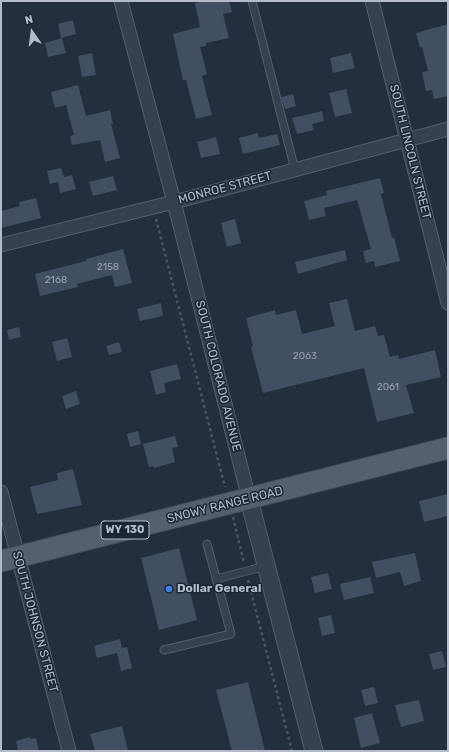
<!DOCTYPE html>
<html>
<head>
<meta charset="utf-8">
<style>
	body { margin:0 }
	#map { position:relative; width:449px; height:752px; overflow:hidden; background:#232e3f; font-family:Rubik,sans-serif }
	canvas { display:block }
	.frame { position:absolute; inset:0; border:2px solid #b3bbca; pointer-events:none }
	.north { position:absolute; left:12px; top:12px; width:40px; height:40px; -webkit-text-stroke:3px #1c2534; paint-order:stroke; rotate:346deg; font-size:11px; font-weight:700; line-height:16px; text-align:center; color:#b3bbca }
	.north::after { content:''; display:block; margin:auto; width:14px; height:18px; background:#b3bbca; clip-path:polygon(50% 0,100% 100%,50% 72%,0 100%) }
</style>
</head>
<body>
<div id="map">
<canvas width="449" height="752"></canvas>
<div class="frame"></div>
<div class="north">N</div>
</div>
<script>
const c = document.querySelector('canvas').getContext('2d');
c.lineJoin = 'round';
function fill(path, color) { c.fillStyle = color; c.fill(path, 'evenodd'); }
function strokePath(path, color, width, dash) { c.strokeStyle = color; c.lineWidth = width; c.lineCap = dash ? 'butt' : 'round'; c.setLineDash(dash || []); c.stroke(path); }
function write(font, color, halo, rows, align = 'center') {
  c.font = font + ' Rubik,sans-serif'; c.lineWidth = 3; c.setLineDash([]); c.textBaseline = 'middle'; c.strokeStyle = halo; c.fillStyle = color; for (const [text, x, y, turn = 0] of rows) {
    c.save(); c.translate(x, y); c.rotate((+turn || 0) * Math.PI / 180); c.textAlign = isNaN(turn) ? turn : align; if (halo) c.strokeText(text, 0, 0); c.fillText(text, 0, 0); c.restore();
  }
}
fill(new Path2D(`
	M204 1H229L232 12 223 14 229 38 206 43V46L200 47 207 74 202 76 212 115 196 119 186 80H183L173 34 200 27 195 3Z
	M73 20 76 34 61 38 58 24Z
	M448 24V96L434 99 432 90 426 91 422 72 428 71 422 47 420 48 416 33Z
	M62 38 66 53 48 57 45 43Z
	M92 53 96 75 82 77 78 56Z
	M351 53 355 68 333 73 330 58Z
	M78 85 86 116 110 110 113 124H111L120 158 105 162 100 140 72 145 70 136 74 135 66 105 55 108 51 92Z
	M346 89 352 113 335 117 329 93Z
	M293 94 296 106 285 109 281 97Z
	M322 111 324 121 312 124 314 130 297 134 292 118Z
	M258 133 259 138 277 134 280 145 243 154 239 138Z
	M216 137 220 154 201 158 197 142Z
	M61 168 64 177 72 175 76 189 60 193 58 182 50 184 47 171Z
	M113 176 117 190 93 196 89 182Z
	M380 178 384 193 381 194 392 238 394 237 400 261 375 267 374 261 366 263 363 251 371 249 357 200 324 208 326 216 309 220 304 201 327 195 326 191Z
	M36 198 41 218 1 228V211L20 206 19 202Z
	M235 219 241 243 227 247 221 223Z
	M123 249 132 283 115 287 112 275 77 284 78 287 40 296 35 274 86 261V259Z
	M345 250 347 260 298 274 295 262Z
	M347 299 355 331 375 326 378 336 384 335 390 357 398 355 399 359 435 350 441 377 406 385 414 413 377 422 364 368 263 393 251 347 253 346 246 318 275 310 276 315 296 310 302 334 335 326 329 303Z
	M161 303 163 316 140 321 137 309Z
	M19 327 21 337 9 340 7 330Z
	M67 338 72 357 57 361 52 342Z
	M119 342 122 352 109 355 106 346Z
	M177 364 181 379 164 383 166 392 156 395 150 371Z
	M76 391 80 404 66 409 62 396Z
	M138 431 141 444 130 447 127 434Z
	M175 436 178 447 172 448 175 462 154 468 153 466 149 467 143 444Z
	M73 469 82 505 37 514 30 487 58 480 57 473Z
	M448 494V516L424 522 419 501Z
	M179 548 197 620 159 630 141 558Z
	M415 553 421 581 404 586 400 572 376 578 372 562Z
	M328 573 332 589 315 593 311 577Z
	M370 577 374 593 344 600 340 584Z
	M331 615 335 633 322 636 318 618Z
	M120 639 122 648 127 647 132 668 121 671 117 653 97 658 94 646Z
	M442 651 446 667 433 670 429 654Z
	M248 682 265 751H232L216 690Z
	M374 687 378 703 365 706 361 690Z
	M419 700 424 721 401 727 395 705Z
	M372 713 380 743 361 748 354 718Z
	M122 726 128 751H95L90 734Z
	M30 737V739L36 738 39 751H18L16 741Z`), '#424e61');
const service = new Path2D(`
	M252 1 295 170
	M216 579 266 566
	M164 650 231 634 207 544`);
const minor = new Path2D(`
	M121 1 174 202 249 499
	M372 1 448 303
	M1 245 174 202 448 129
	M1 492 69 751`);
const tertiary = new Path2D(`
	M249 499 314 751`);
const primary = new Path2D(`
	M1 561 448 448`);
strokePath(service, '#555e6d', 9);
strokePath(minor, '#555e6d', 15);
strokePath(tertiary, '#555e6d', 19);
strokePath(primary, '#404958', 23);
strokePath(new Path2D(`
	M156 219 225 487
	M233 517 244 563
	M248 580 292 751`), '#43595d', 2.5, [3, 3]);
strokePath(service, '#37404f', 7);
strokePath(minor, '#37404f', 13);
strokePath(tertiary, '#37404f', 17);
strokePath(primary, '#555f6f', 21);
for (const [x, y, r, color] of [
	[169,589,4,"#3f7fe0"]
]) { const dot = new Path2D(); dot.arc(x, y, r, 0, 2 * Math.PI); c.fillStyle = color; c.fill(dot); strokePath(dot, '#1c2534', 1.5); }
write('10px', '#97a0b0', null, [
	["2158",108,267],
	["2168",56,280],
	["2063",305,356],
	["2061",388,387]
]);
for (const [x, y, w] of [
	[125,530,48]
]) { const box = new Path2D(); box.roundRect(x - w / 2, y - 9, w, 18, 3); c.fillStyle = '#1c2534'; c.fill(box); strokePath(box, '#b3bbca', 1); }
write('bold 11px', '#b3bbca', null, [
	["WY 130",125,530]
]);
write('12px', '#b3bbca', '#1c2534', [
	["SOUTH LINCOLN STREET",410,152,76],
	["MONROE STREET",225,188,-15],
	["SOUTH COLORADO AVENUE",218,376,76],
	["SNOWY RANGE ROAD",225,505,-14],
	["SOUTH JOHNSON STREET",35,622,75]
]);
write('bold 12px', '#b3bbca', '#1c2534', [
	["Dollar General",177,589]
], 'left');
</script>
</body>
</html>
